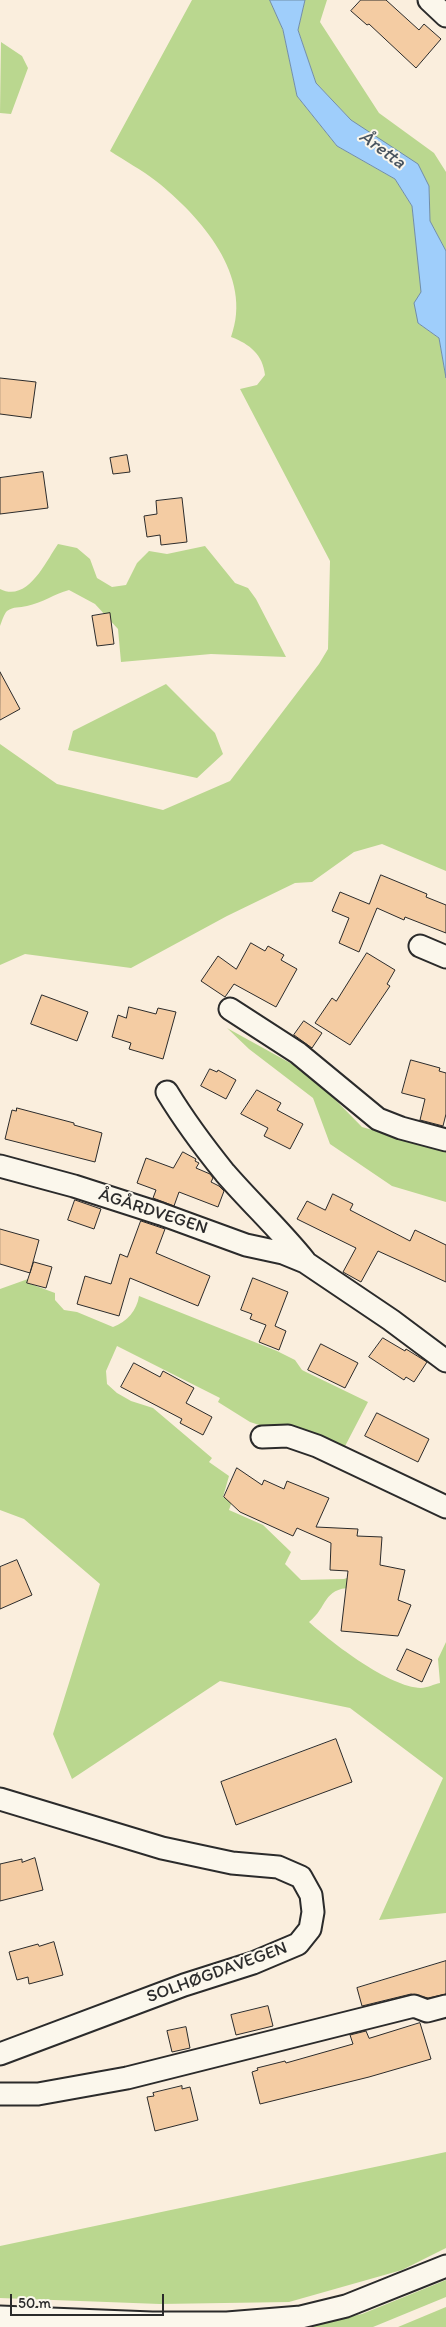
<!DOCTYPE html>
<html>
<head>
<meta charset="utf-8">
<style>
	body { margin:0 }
	#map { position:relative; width:446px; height:2327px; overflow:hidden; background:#faeedd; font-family:Itim,sans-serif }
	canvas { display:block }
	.scale { position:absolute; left:10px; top:2294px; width:154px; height:22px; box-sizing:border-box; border:2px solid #2b2b2b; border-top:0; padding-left:6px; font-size:15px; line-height:18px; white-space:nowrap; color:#2b2b2b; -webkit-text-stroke:4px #fbf7ec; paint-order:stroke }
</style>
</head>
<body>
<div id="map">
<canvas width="446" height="2327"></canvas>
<div class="scale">50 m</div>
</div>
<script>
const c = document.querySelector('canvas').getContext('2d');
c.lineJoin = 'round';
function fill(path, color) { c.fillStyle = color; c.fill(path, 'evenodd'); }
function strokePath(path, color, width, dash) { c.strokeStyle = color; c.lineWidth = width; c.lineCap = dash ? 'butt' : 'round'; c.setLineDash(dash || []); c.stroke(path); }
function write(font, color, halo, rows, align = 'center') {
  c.font = font + ' Itim,sans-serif'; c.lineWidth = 4; c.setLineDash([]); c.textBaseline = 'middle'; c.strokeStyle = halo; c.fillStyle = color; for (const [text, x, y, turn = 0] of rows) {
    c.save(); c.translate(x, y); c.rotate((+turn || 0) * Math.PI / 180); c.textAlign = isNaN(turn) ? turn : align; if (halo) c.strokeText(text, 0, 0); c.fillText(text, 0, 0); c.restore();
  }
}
fill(new Path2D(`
	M192 0H270L283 30 297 96 337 146 395 179 412 206 422 292 418 323 439 338 446 378V871L382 844 354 852 312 882 295 883 227 916 131 968 25 954 0 965V744L57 784 163 810 230 781 319 664 328 649 330 561 240 389 257 385 265 375C263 355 250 344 231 337 254 276 200 216 156 181 142 170 125 161 110 151Z
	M305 0H327L320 22 379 113 434 153 446 172V251L430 221 429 186 382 142 351 120 316 83 298 30Z
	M1 42 22 56 28 68 11 114 0 113Z
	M58 544 77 548 90 559 97 578 112 587 126 585 137 563 149 551 167 554 205 546 235 583 248 588 256 599 286 657 211 654 121 662 118 629 95 604 69 590C54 594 42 603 27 606 19 608 14 606 7 611 4 614 2 621 0 626V589C28 603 46 561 58 544Z
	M166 684 215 733 223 754 197 778 68 750 73 731Z
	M227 1028 310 1074 362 1127 446 1151V1202L392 1186 330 1144 313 1098 249 1049Z
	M28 1279V1283L55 1293V1300L64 1310 77 1312 113 1327C127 1322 137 1310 139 1296L277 1351 295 1360 302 1370 308 1373 368 1402 342 1452 250 1422 218 1402 220 1398 117 1346 106 1371 107 1384 117 1393 131 1401 153 1408 212 1458 209 1462 229 1476 223 1497 232 1501 229 1510 263 1525 291 1552 285 1564 301 1580 344 1579 358 1574 353 1588C323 1587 328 1607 309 1622 332 1643 389 1687 421 1688 427 1688 434 1684 440 1683L438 1659 446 1642V1913L379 1920 443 1778 350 1708 220 1681 72 1779 53 1734 100 1584 24 1519 0 1510V1289Z
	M446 2152V2248L402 2270 289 2302 160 2304 0 2298V2246Z
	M446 2280V2297L373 2327H304L362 2314Z
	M446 2307V2327H398Z`), '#bad78f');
const water = new Path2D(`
	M270 0H305L298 30 316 83 351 120 418 164 429 186 430 221 446 251V378L439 338 418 323 414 303 421 292 412 206 395 179 337 146 297 96 283 30Z`);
fill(water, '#9fcefb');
strokePath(water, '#718da8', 1);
const building = new Path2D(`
	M361 0H386L419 30 424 24 441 39 416 68 369 24 367 25 351 11Z
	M0 378 36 382 31 418 0 414Z
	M127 455 130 472 113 474 110 458Z
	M43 472 48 508 0 514V478Z
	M182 498 187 542 161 545 160 535 147 537 144 516 157 514 156 501Z
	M110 613 114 644 97 646 92 616Z
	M0 672 20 709 0 720Z
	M381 875 427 894 426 897 446 905V933L405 917 404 920 377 908 359 952 339 943 349 918 332 911 340 892 369 904Z
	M251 943 265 951 268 946 284 955 281 960 297 969 276 1007 234 984 225 997 201 981 218 956 236 969Z
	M367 953 395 970 387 984 390 986 350 1045 315 1023 332 998 336 1001Z
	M42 995 88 1012 77 1041 31 1024Z
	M129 1007 156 1014 158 1008 176 1012 163 1059 129 1049 131 1043 112 1037 118 1015 126 1018Z
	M304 1021 322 1033 312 1048 294 1035Z
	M411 1060 440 1068 439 1071 446 1073V1114L443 1126 420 1120 425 1099 402 1093Z
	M210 1069 217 1072 218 1070 236 1080 226 1099 201 1086Z
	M257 1090 281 1103 277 1110 303 1124 290 1149 264 1136 268 1128 241 1114Z
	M17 1108 74 1123V1125L102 1133 95 1162 5 1139 12 1110 16 1111Z
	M183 1152 196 1159 195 1161 199 1163 196 1168 210 1174 213 1178 211 1182 219 1186 224 1191 218 1207 179 1192 174 1206 153 1198 156 1190 137 1183 146 1158 173 1168Z
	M333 1194 353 1204 350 1210 410 1241 415 1230 446 1245V1282L378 1251 361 1282 343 1272 356 1248 297 1219 307 1201 325 1210Z
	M75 1200 101 1209 94 1229 68 1220Z
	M141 1221 165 1229 156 1253 210 1276 198 1306 130 1278 119 1316 77 1304 85 1276 111 1284 120 1254 127 1257Z
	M0 1229 39 1240 30 1273 0 1264Z
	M34 1262 52 1267 46 1288 27 1283Z
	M253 1278 288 1292 275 1326 286 1331 279 1350 259 1342 266 1325 250 1319 252 1314 241 1310Z
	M383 1338 405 1351 406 1349 427 1362 414 1382 406 1377 404 1380 369 1357Z
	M321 1344 358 1363 345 1388 308 1370Z
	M134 1363 160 1377 163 1371 194 1388 186 1403 212 1417 203 1435 180 1423 182 1419 121 1387Z
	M377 1413 429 1439 418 1462 365 1436Z
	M237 1468 262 1485 264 1480 284 1489 287 1481 329 1498 316 1527 358 1529 357 1536 382 1537 380 1565 405 1570 398 1600 411 1605 398 1636 341 1631 348 1571 330 1570 331 1543 297 1528 293 1536 240 1512 224 1497Z
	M17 1560 32 1595 0 1609V1567Z
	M407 1649 432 1660 422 1682 397 1670Z
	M336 1739 352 1782 236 1825 221 1782Z
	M35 1858 43 1890 0 1901V1864L22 1859V1862Z
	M54 1942 63 1975 29 1984 28 1977 17 1980 9 1952 38 1944 39 1946Z
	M446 1961V1994L428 1998 411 1994 362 2006 357 1988Z
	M268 2006 273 2026 236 2035 231 2015Z
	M420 2023 431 2059 369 2077 260 2104 252 2072 258 2070 257 2068 285 2061 286 2063 353 2044 350 2035 366 2031 369 2038Z
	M186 2027 190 2048 172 2052 167 2031Z
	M182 2086V2089L190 2087 198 2120 155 2131 147 2097 154 2096 153 2093Z`);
fill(building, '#f4cca3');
strokePath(building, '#2b2b2b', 1);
const minor = new Path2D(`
	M429 0 446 16
	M420 946 446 957
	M230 1009 298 1053 378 1119 401 1128 446 1140
	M167 1092C184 1120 204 1147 225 1173 251 1203 280 1230 305 1261
	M0 1166 74 1186 161 1214 246 1245 283 1253 305 1262 391 1320 446 1361
	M262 1437 288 1436 317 1446 446 1507
	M0 1799 162 1848 232 1863 278 1867 301 1877 311 1895 313 1912 310 1929 298 1944 253 1963 184 1985 0 2054
	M0 2094H38L127 2078 414 2006 427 2011 446 2006
	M0 2317 152 2323H227L301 2317 346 2306 446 2266`);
strokePath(minor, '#2b2b2b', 25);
strokePath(minor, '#fbf7ec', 21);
write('18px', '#2b2b2b', '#fbf7ec', [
	["ÅGÅRDVEGEN",153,1212,18],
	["SOLHØGDAVEGEN",217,1973,-20]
]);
write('italic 19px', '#48545f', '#fbf7ec', [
	["Åretta",382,150,36]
]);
</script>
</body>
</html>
